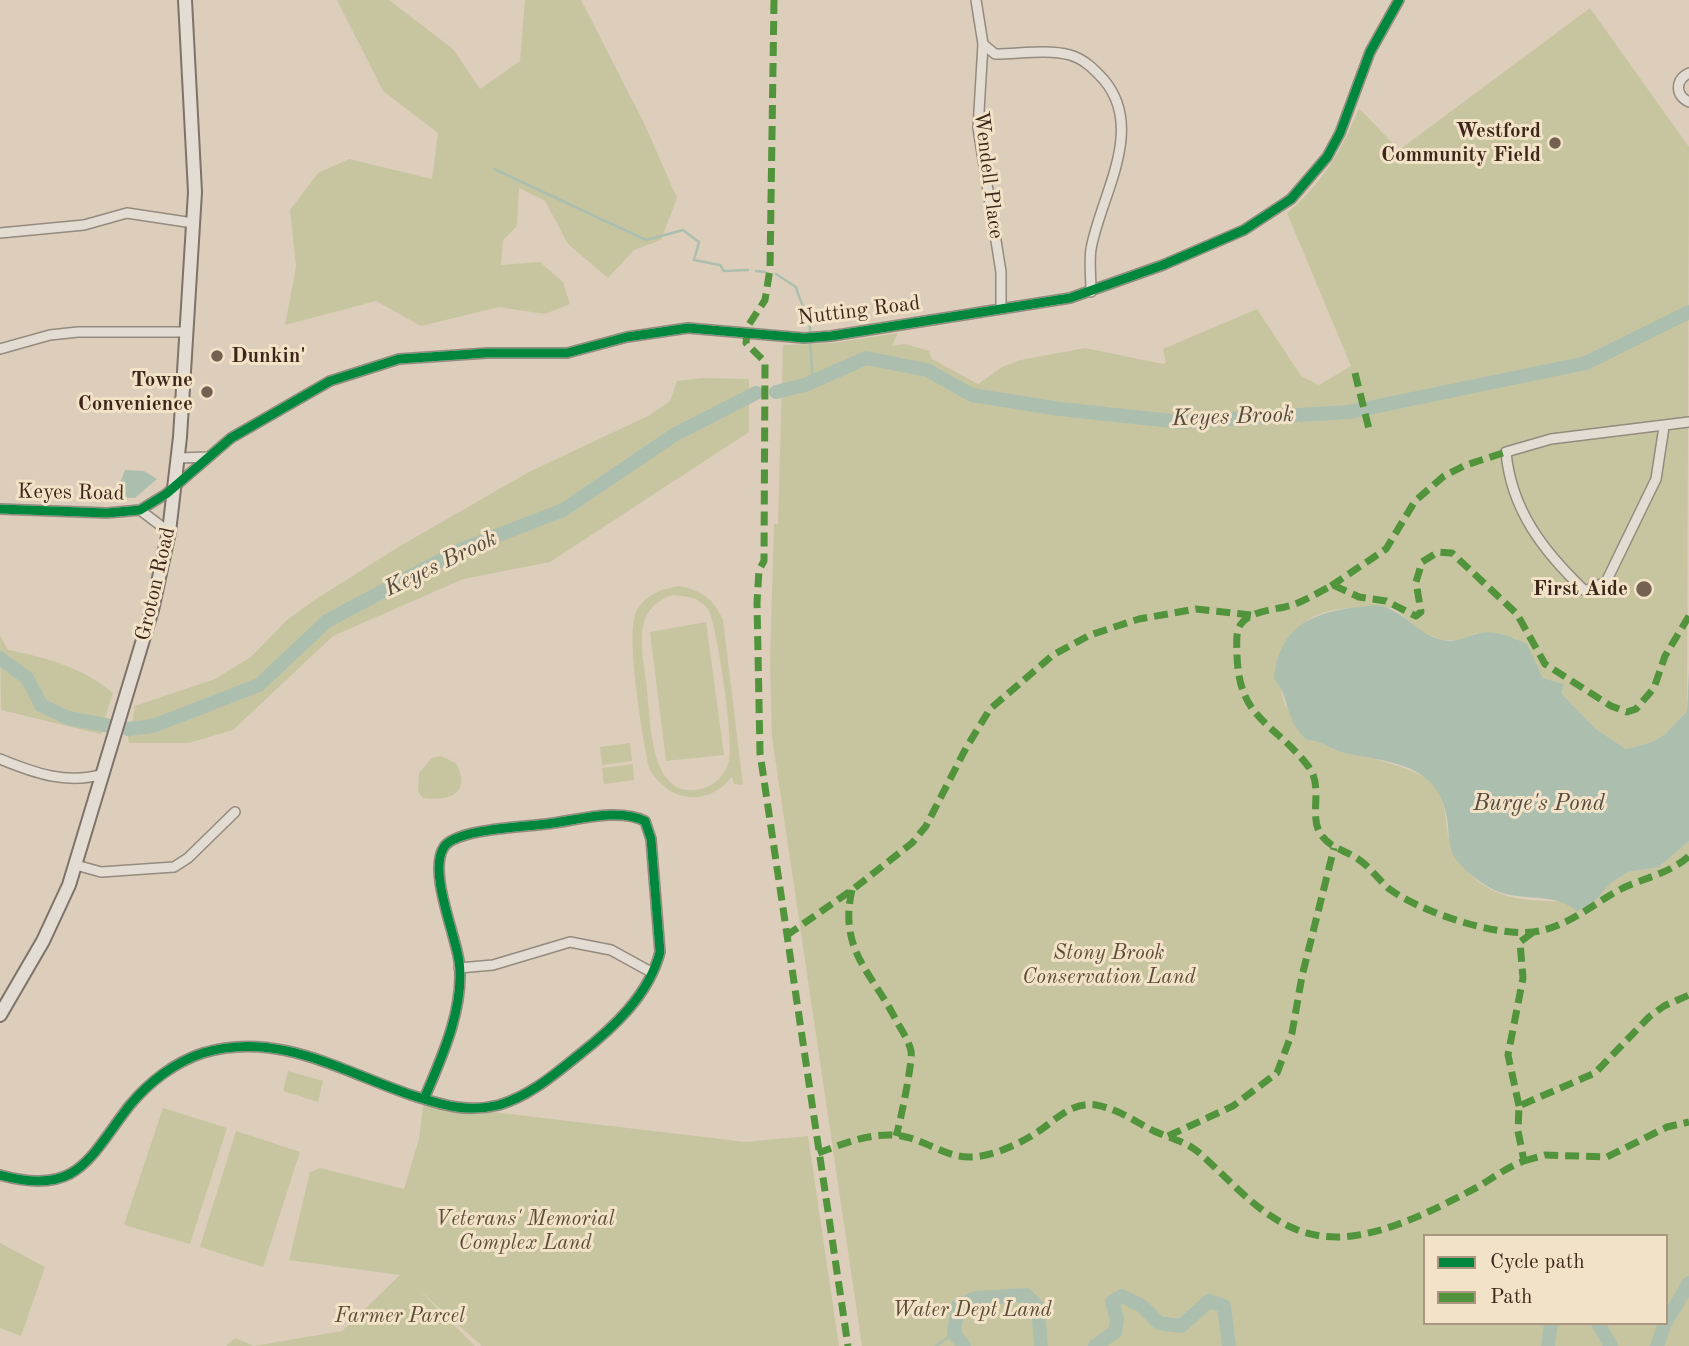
<!DOCTYPE html>
<html>
<head>
<meta charset="utf-8">
<style>
	body { margin:0 }
	#map { position:relative; width:1689px; height:1346px; overflow:hidden; background:#dcceba; font-family:"Old Standard TT",serif }
	canvas { display:block }
	.legend { position:absolute; left:1423px; top:1234px; width:245px; height:91px; box-sizing:border-box; background:#f2e2c8; border:2px solid #aa9782; margin:0; padding:9px 12px; list-style:none; font-size:21px; color:#3d2619 }
	.legend li { display:flex; align-items:center; gap:14px; height:35px }
	.legend b { width:35px; border:2px solid #aa9782 }
</style>
</head>
<body>
<div id="map">
<canvas width="1689" height="1346"></canvas>
<ul class="legend">
<li><b style="height:9px;background:#00873e"></b>Cycle path</li>
<li><b style="height:9px;background:#51943c"></b>Path</li>
</ul>
</div>
<script>
const c = document.querySelector('canvas').getContext('2d');
c.lineJoin = 'round';
function fill(path, color) { c.fillStyle = color; c.fill(path, 'evenodd'); }
function strokePath(path, color, width, dash) { c.strokeStyle = color; c.lineWidth = width; c.lineCap = dash ? 'butt' : 'round'; c.setLineDash(dash || []); c.stroke(path); }
function write(font, color, halo, rows, align = 'center') {
  c.font = font + ' "Old Standard TT",serif'; c.lineWidth = 6; c.setLineDash([]); c.textBaseline = 'middle'; c.strokeStyle = halo; c.fillStyle = color; for (const [text, x, y, turn = 0] of rows) {
    c.save(); c.translate(x, y); c.rotate((+turn || 0) * Math.PI / 180); c.textAlign = isNaN(turn) ? turn : align; if (halo) c.strokeText(text, 0, 0); c.fillText(text, 0, 0); c.restore();
  }
}
fill(new Path2D(`
	M337 0H389L453 49 480 89 520 61 525 0H581L645 125 677 198 661 240 634 250 608 278 568 244 545 201 519 188 517 226 503 240 501 265 540 262 563 282 570 304 545 314 499 307 421 326 376 301 285 325 296 267 290 210 318 173 349 159 432 179 438 133 383 91Z
	M1590 8 1689 147 1687 711 1665 734 1652 742 1626 749 1596 729 1562 694 1564 684 1543 678 1526 644 1515 638 1477 633 1462 640H1442L1422 632 1394 608C1356 609 1303 600 1290 647 1281 680 1273 697 1300 724 1331 755 1372 754 1411 771 1416 774 1425 776 1430 780 1444 790 1445 813 1447 829 1450 860 1476 887 1507 896 1533 903 1565 900 1592 904L1611 883 1628 872 1659 867 1689 841V1346H862L772 737 770 661 774 524H778L783 345 832 343 898 333 892 346 905 344 929 351 932 359 978 384 1002 367 1021 360 1085 348 1163 364 1166 363 1163 349 1257 309 1301 376 1319 385 1351 366 1287 213C1322 184 1342 150 1359 108L1399 150ZM1425 1236H1666V1323H1425Z
	M702 378 749 379V432L550 562 463 579 333 636 233 730 189 743H129L127 731 132 725 135 706 215 679 251 657 287 620 313 601 400 546 529 472 650 415 670 401 677 381Z
	M680 586C702 591 714 599 723 620L743 785 734 784 732 777C707 808 667 802 649 768 643 739 625 636 636 612 644 595 663 588 680 586ZM673 595C685 596 698 597 707 608 717 620 734 744 729 760 725 775 716 785 701 789 647 802 651 714 646 681 642 646 632 608 673 595Z
	M706 622 724 755 666 761 650 632Z
	M0 635 8 650C45 657 84 668 113 693L105 717 111 723 109 729 100 734 1 710Z
	M630 743 632 761 602 765 600 747Z
	M441 756 456 763C472 794 450 801 423 798L418 792 419 773 432 758Z
	M633 764 634 780 604 784 602 768Z
	M288 1071 323 1081 318 1102 283 1091Z
	M424 1099 442 1106 746 1142 808 1136 839 1346H482L418 1289 475 1346H226L235 1338 254 1346 342 1331 400 1275 289 1260 310 1172 320 1168 404 1189 419 1139Z
	M163 1108 227 1128 190 1244 124 1225Z
	M236 1131 300 1152 263 1267 200 1247Z
	M0 1243 45 1267 21 1336 0 1328Z`), '#c7c5a0');
fill(new Path2D(`
	M125 470 144 471 157 479 135 498 115 497Z
	M1377 605C1406 610 1416 635 1443 640 1457 643 1467 636 1480 633 1495 630 1513 637 1527 644L1543 678 1564 684 1562 694 1596 729 1626 749 1652 742 1665 734 1687 711 1689 670V841L1659 867 1628 872 1611 883 1592 904 1577 911C1549 888 1515 907 1482 883 1432 848 1459 836 1440 796 1424 761 1374 760 1341 752 1329 748 1320 740 1307 740 1283 719 1290 694 1274 679 1280 617 1324 610 1377 605Z`), '#acbfaf');
strokePath(new Path2D(`
	M494 169 646 240 683 230 699 242 694 260 720 265 724 271 748 270
	M756 271 765 272
	M776 274 796 287C799 301 812 320 810 333
	M810 341 813 381
	M936 1346 954 1333`), '#acbfaf', 2.5);
strokePath(new Path2D(`
	M776 392 805 385 866 358 927 370 972 395 1060 409 1181 422 1349 412 1586 363 1689 312
	M0 658 27 678 41 705 68 718 110 726
	M128 729 153 726 259 685 327 621 460 550 563 510 674 435 756 393
	M1666 1322 1689 1283
	M1598 1323 1611 1346
	M964 1346 954 1333 958 1306 976 1298 1026 1295 1038 1307 1041 1346
	M1095 1346 1115 1332 1117 1319 1112 1302 1122 1296 1142 1306 1159 1323 1181 1326 1209 1301 1224 1306 1229 1346
	M1548 1346 1551 1323
	M1657 1346 1665 1323`), '#acbfaf', 14);
const street = new Path2D(`
	M976 0 983 44 978 128 1001 272V308
	M983 44 995 54C1020 54 1046 49 1070 55 1084 59 1094 69 1104 80 1146 130 1100 197 1091 249 1089 262 1091 278 1091 292
	M1689 73C1675 80 1675 95 1689 102
	M0 233 84 225 127 213 193 223
	M0 349 50 335 78 332H186
	M1664 427 1656 479 1606 582 1585 591C1544 552 1511 510 1506 452L1551 439 1689 422
	M178 458 207 457
	M0 509 107 513 140 510 166 494 231 438 330 381 399 359 487 353H567L627 337 688 328 804 338 831 336 1070 298 1163 265 1244 230 1291 199 1327 157 1340 133 1370 52 1399 0
	M140 510 169 532
	M0 759C34 773 67 785 103 774
	M76 865 101 872 174 867 188 858 235 812
	M459 968 493 965 570 942 611 950 651 972
	M0 1175C79 1197 89 1157 130 1105 149 1082 175 1062 203 1053 277 1030 343 1072 411 1095 442 1105 467 1113 499 1105 530 1096 555 1074 580 1054 613 1028 649 995 660 952L651 839 645 821C618 807 575 821 546 824 524 827 456 829 444 847 428 871 455 933 459 961 465 1007 442 1057 424 1099`);
const secondary = new Path2D(`
	M0 1015 43 941 69 885 152 610 169 532 180 437 195 192 185 0`);
strokePath(street, '#948a7e', 12);
strokePath(secondary, '#7e7368', 16);
strokePath(street, '#e3dcd2', 9);
strokePath(secondary, '#e3dcd2', 12);
strokePath(new Path2D(`
	M774 0 770 269 765 300 748 326 746 343 765 362 764 561 759 570 757 603 760 753 848 1346
	M1355 373 1369 429
	M1331 586 1386 549 1415 501 1444 476 1466 465 1506 452
	M1689 616 1665 656 1654 688 1636 709 1627 712 1611 706 1545 664 1517 614 1452 553 1438 552 1422 562 1416 582 1421 612 1416 616 1386 601 1359 597 1333 585C1321 591 1308 599 1295 604 1279 610 1252 609 1241 624 1235 632 1237 645 1237 655 1239 720 1273 721 1308 766 1325 787 1307 817 1322 836 1332 849 1345 850 1358 859 1369 866 1378 879 1388 888 1418 911 1495 937 1533 932 1569 927 1592 904 1623 888 1644 878 1671 873 1689 856
	M852 890C838 951 873 973 897 1022 902 1031 909 1041 911 1051 913 1061 900 1124 896 1136
	M786 936 852 890 912 843 926 826 966 748 990 709 1053 655 1090 635 1139 619 1196 609 1251 615
	M1519 1106 1508 1055 1523 978 1520 942 1532 933
	M1168 1136 1233 1106 1277 1073 1292 1033 1302 976 1334 848
	M818 1153C845 1143 876 1130 906 1137 928 1142 948 1158 971 1157 991 1157 1019 1144 1036 1133 1055 1121 1071 1101 1096 1105 1118 1109 1134 1121 1154 1131 1169 1138 1184 1141 1197 1151 1240 1188 1275 1238 1338 1237 1382 1236 1430 1212 1468 1192 1487 1183 1504 1168 1524 1161L1518 1131 1519 1106 1595 1073 1649 1017 1664 1006 1689 995
	M1524 1161 1545 1155 1607 1157 1667 1127 1689 1122`), '#51943c', 7, [14, 7]);
strokePath(new Path2D(`
	M0 509 107 513 140 510 166 494 231 438 330 381 399 359 487 353H567L627 337 688 328 804 338 831 336 1070 298 1163 265 1244 230 1291 199 1327 157 1340 133 1370 52 1399 0
	M0 1175C79 1197 89 1157 130 1105 149 1082 175 1062 203 1053 277 1030 343 1072 411 1095 442 1105 467 1113 499 1105 530 1096 555 1074 580 1054 613 1028 649 995 660 952L651 839 645 821C618 807 575 821 546 824 524 827 456 829 444 847 428 871 455 933 459 961 465 1007 442 1057 424 1099`), '#00873e', 9);
for (const [x, y, r, color] of [
	[1555,143,7,"#756151"],
	[217,356,7,"#756151"],
	[207,392,7,"#756151"],
	[1644,589,9,"#756151"]
]) { const dot = new Path2D(); dot.arc(x, y, r, 0, 2 * Math.PI); c.fillStyle = color; c.fill(dot); strokePath(dot, '#f2e2c8', 2.5); }
write('bold 21px', '#3d2619', '#f2e2c8', [
	["Westford",1541,131],
	["Community Field",1541,155],
	["Dunkin'",231,356,"left"],
	["Towne",193,380],
	["Convenience",193,404],
	["First Aide",1628,589]
], 'right');
write('21px', '#3d2619', '#f2e2c8', [
	["Wendell Place",988,175,83],
	["Nutting Road",859,311,-7],
	["Keyes Road",71,493,1],
	["Groton Road",156,584,-77]
]);
write('italic 21px', '#5b4c36', '#f2e2c8', [
	["Stony Brook",1109,953],
	["Conservation Land",1109,977],
	["Veterans' Memorial",525,1219],
	["Complex Land",525,1243],
	["Water Dept Land",972,1310],
	["Farmer Parcel",400,1316]
]);
write('italic 23px', '#544a3d', '#f2e2c8', [
	["Keyes Brook",1233,417,-2],
	["Keyes Brook",441,564,-26],
	["Burge's Pond",1539,804]
]);
</script>
</body>
</html>
